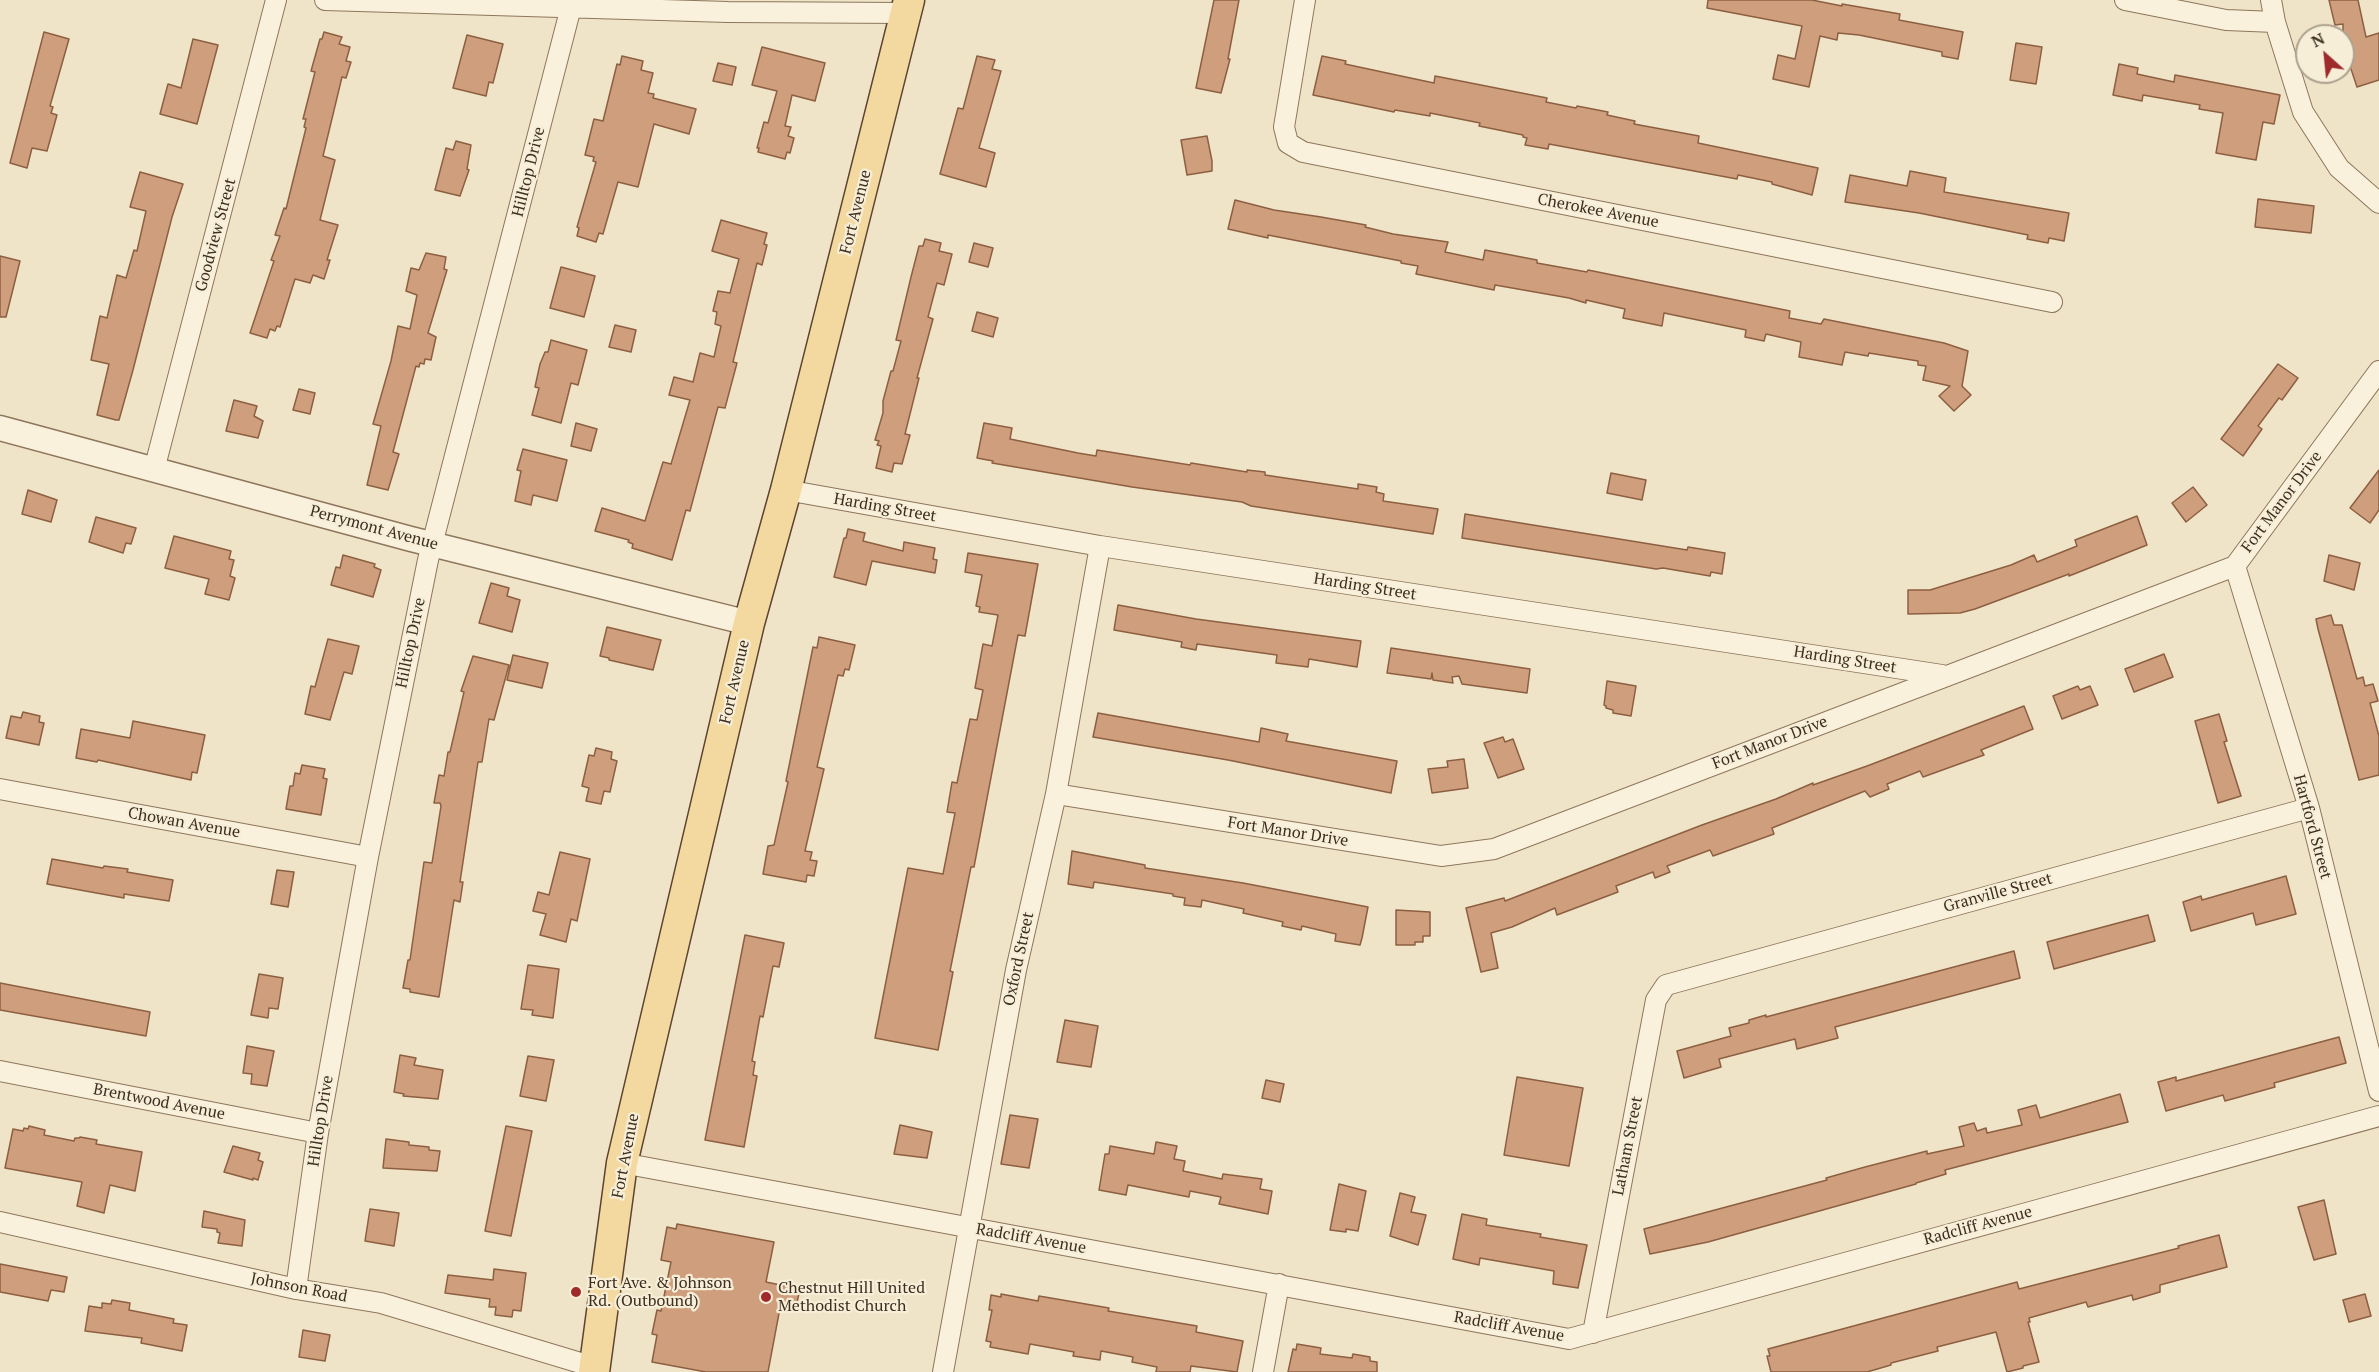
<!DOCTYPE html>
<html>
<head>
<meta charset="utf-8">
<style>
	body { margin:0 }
	#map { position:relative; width:2379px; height:1372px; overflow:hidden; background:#f0e4c8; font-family:"PT Serif",serif }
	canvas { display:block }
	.north { position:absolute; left:2295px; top:24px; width:60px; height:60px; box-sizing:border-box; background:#f7eed8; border:2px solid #ada18e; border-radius:50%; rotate:333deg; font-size:16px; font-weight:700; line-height:24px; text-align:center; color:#3d2e20 }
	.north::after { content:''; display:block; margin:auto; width:21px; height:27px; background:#9e2a2b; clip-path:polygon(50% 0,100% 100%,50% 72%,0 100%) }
</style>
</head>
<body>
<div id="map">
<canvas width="2379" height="1372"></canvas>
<div class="north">N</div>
</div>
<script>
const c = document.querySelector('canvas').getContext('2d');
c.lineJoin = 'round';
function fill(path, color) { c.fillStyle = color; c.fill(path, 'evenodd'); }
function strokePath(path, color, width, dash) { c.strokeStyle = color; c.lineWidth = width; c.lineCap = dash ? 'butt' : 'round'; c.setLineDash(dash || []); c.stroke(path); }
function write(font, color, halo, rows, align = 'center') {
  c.font = font + ' "PT Serif",serif'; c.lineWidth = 4.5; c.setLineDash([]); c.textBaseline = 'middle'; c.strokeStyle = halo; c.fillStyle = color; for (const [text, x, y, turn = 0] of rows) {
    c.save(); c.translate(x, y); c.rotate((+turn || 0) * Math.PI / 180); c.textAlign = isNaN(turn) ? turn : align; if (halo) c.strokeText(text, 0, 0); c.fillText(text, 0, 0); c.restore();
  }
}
const building = new Path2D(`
	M1214 0H1239L1230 48 1228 59H1230L1221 93 1196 88Z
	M1708 0H1812L1842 6V4L1900 14 1899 20 1963 32 1958 59 1942 56V52L1859 35 1838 33 1837 40 1820 36 1809 87 1773 79 1778 55 1795 59 1802 26 1707 8Z
	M2329 0H2358L2366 37 2379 33V80L2357 87 2343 45V24L2335 25Z
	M44 32 69 39 50 106 53 107 51 113 57 115 47 151 32 148 27 168 10 163Z
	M324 32 342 37 339 44 350 47 346 61 351 62 346 78 342 77 323 156 335 160 320 220 338 225 327 260H330L324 279 313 275 310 283 295 279 280 327 277 326 275 331 270 329 267 338 250 333 274 261 271 260 280 236 275 235 284 208 286 209 306 128 304 127 306 119H303L315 72 311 71 320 39H322Z
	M467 35 503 44 493 83 489 82 486 96 453 88Z
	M193 39 218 45 197 124 160 114 168 84 181 88Z
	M2016 43 2042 47 2036 84 2010 80Z
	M762 47 825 63 815 101 792 95 785 126 791 127 788 136 794 138 790 153 787 152 785 159 758 152 759 148H757L764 122 768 123 777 91 752 85Z
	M622 56 643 61 641 70 653 73 648 93 654 94 653 98 696 109 689 134 654 124 638 187 618 182 603 234 599 233 596 242 577 236 579 228 577 227 596 162 593 161 594 157 585 155 594 119 603 121 617 64 620 65Z
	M977 56 995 60 992 69 1001 71 979 148 995 153 986 187 940 174 958 108 963 109Z
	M1322 56 1346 61 1345 64 1401 76 1434 83 1435 76 1547 98 1546 102 1576 108 1577 106 1608 112 1607 115 1635 121 1634 124 1699 136 1698 143 1818 168 1812 195 1772 184V182L1738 175 1737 179 1549 144 1548 149 1525 145 1527 138 1523 137V135L1479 126 1480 123 1430 113V116L1395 110 1394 112 1313 95Z
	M718 63 736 67 732 85 713 81Z
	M2119 64 2138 68 2137 74 2174 82 2175 75 2280 95 2274 124 2263 122 2256 160 2216 153 2223 113 2199 109 2200 105 2143 95 2142 101 2113 95Z
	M1207 136 1212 161V171L1187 175 1181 140Z
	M456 141 471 145 467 169 469 170 460 196 435 190 446 148 453 150Z
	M1910 171 1946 178 1944 192 2069 213 2064 241 2049 238 2048 243 2027 239 2028 235 1919 213 1845 202 1850 175 1907 186Z
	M140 172 183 184 172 217 133 370 119 420H116L97 415 109 364 91 360 100 316 107 318 117 275 126 278 134 250 137 251 146 211 130 207Z
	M2258 199 2314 206 2311 233 2255 227Z
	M1235 200 1274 210 1321 217 1366 225 1365 227 1393 234 1448 242 1445 252 1483 260 1485 250 1537 260V263L1587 272 1588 270 1790 311 1789 318 1821 324 1824 319 1944 343 1968 351 1962 386 1971 395 1954 411 1939 396 1950 386 1923 380 1926 366 1918 365V361L1869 353 1868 356 1845 352 1842 365 1799 357 1801 342 1766 334 1764 341 1745 337 1746 330 1664 313 1662 326 1623 318 1625 309 1586 300V303L1569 298 1495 285 1494 290 1416 274 1418 266 1401 263V261L1268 235V238L1228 229Z
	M721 220 767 233 764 244 767 245 762 265 757 263 733 362 737 363 725 408 718 407 690 511 686 510 672 560 632 548 633 544 628 542 629 540 595 531 602 508 645 521 663 462 671 464 690 400 669 395 674 377 693 382 700 353 714 357 721 326 715 324 717 312 713 311 718 291 730 293 739 259 712 251Z
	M925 239 941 243 939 251 952 254 944 285 937 283 928 317 933 319 917 378H919L905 434 910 435 902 464 894 463 892 472 876 468 881 446 877 445 879 441 875 440 883 413V401L891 371H893L901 341 896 340 911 277 919 246H923Z
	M974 243 993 248 988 267 969 262Z
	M426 253 446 257 444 269 447 270 428 333 436 337 431 360 425 359 424 364 420 363 419 367 416 366 393 452 399 454 388 490 367 485 381 426 373 424 391 361 398 326 410 329 417 295 406 291 411 268 419 270Z
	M0 256 20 261 6 317H0Z
	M561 267 595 276 584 317 550 308Z
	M977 312 998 318 993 337 972 331Z
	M615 325 636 330 631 352 609 347Z
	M551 340 587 350 578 385 571 383 561 423 532 415 539 388 535 387 540 364 545 352H548Z
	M2278 364 2298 378 2282 400 2279 398 2258 426 2262 429 2243 456 2221 439Z
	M299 389 315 393 310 414 293 410Z
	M234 400 257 406 254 416 263 421 258 438 226 431Z
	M576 423 597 429 591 451 571 446Z
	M984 423 1012 428 1010 439 1078 453 1096 456 1097 450 1190 465 1191 463 1247 472V470L1265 472V475L1358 489V484L1377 487 1376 492 1384 494 1383 501 1438 509 1433 534 1251 506 1242 502 1132 487 992 463 993 461 977 458Z
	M523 449 567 460 557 501 533 495 531 505 515 501 521 471 517 470Z
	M2379 470V510L2370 523 2350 508Z
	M1611 473 1646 480 1642 500 1607 493Z
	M2193 487 2207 505 2186 522 2172 503Z
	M28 490 57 500 51 522 22 514Z
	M1465 514 1687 550 1688 547 1725 553 1722 574 1711 572 1710 576 1663 568 1656 569 1462 538Z
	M2137 516 2147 545 2069 576V574L1975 609 1960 613 1908 614V590H1930L2011 565 2034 555 2037 562 2077 546 2075 540Z
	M96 517 136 528 131 544 126 543 123 553 89 542Z
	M848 529 865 533 863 541 903 551 904 542 935 548 933 559 937 560 935 573 872 561 866 585 834 577 844 538H846Z
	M174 536 231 551 229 559 234 560 230 576 235 578 229 600 205 594 209 579 165 568Z
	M968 553 1038 564 1025 636 1018 635 974 867H971L950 971 953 972 938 1050 875 1038 908 868 943 874 955 813 947 812 952 782 957 783 970 719 977 720 983 690 975 688 983 644 992 646 998 615 979 612 980 607 976 606 982 575 965 572Z
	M343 555 375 564 374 567 381 570 373 597 331 585 336 567 340 568Z
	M2329 555 2360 563 2354 590 2324 581Z
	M491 583 509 588 507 596 520 600 512 632 479 623Z
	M1118 605 1196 619 1361 641 1357 667 1309 659 1308 667 1276 663 1277 655 1197 644 1196 650 1181 647 1182 642 1114 630Z
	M2331 615 2334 625H2342L2357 679 2363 677 2365 686 2373 684 2378 701 2370 703 2379 736V775L2359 780 2318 629 2316 619Z
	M607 627 661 640 653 670 609 660V658L600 656Z
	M819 637 855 645 849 670 845 669 843 676 838 675 817 767 824 769 805 851 812 852 810 860 817 861 814 876 807 875 806 882 763 874 768 846 774 845 788 782 786 781 813 647 817 648Z
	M328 639 359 646 352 674 344 672 330 720 305 714 311 686 315 687Z
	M1391 648 1530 669 1527 693 1462 684 1459 676 1452 677 1453 683 1433 680 1432 673 1431 679 1387 673Z
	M2164 654 2173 677 2134 692 2125 669Z
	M513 655 548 663 542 688 507 680Z
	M473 656 509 665 494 720 489 719 482 762H478L460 882H463L460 902 454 900 439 997 410 992V989L403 988 408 960H410L424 862 432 863 441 806 440 803H434L439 775 444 776 448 752H450L464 692 461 691Z
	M1607 681 1636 686 1631 716 1613 713V710L1606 708V706L1604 705Z
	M2078 686 2080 690 2090 686 2098 705 2062 719 2053 696Z
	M2024 706 2033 729 1981 750 1984 755 1923 777 1920 771 1887 784 1889 789 1870 797 1865 791 1772 828 1774 834 1713 856 1710 850 1667 866 1670 872 1655 878 1653 872 1616 886 1618 892 1557 915 1555 908 1512 927 1491 933 1498 968 1481 972 1466 908 1504 898 1505 901 1702 825 1776 799 1813 783V785L1867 766Z
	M23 712 40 716 39 722 44 723 39 745 6 738 11 716 21 718Z
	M1098 713 1259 742 1261 728 1288 734 1286 741 1397 761 1391 793 1228 760 1093 737Z
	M2219 714 2227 741 2224 742 2241 796 2218 803 2195 721Z
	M133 721 205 735 197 773 192 772 191 780 98 760 97 762 76 758 81 729 130 738Z
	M1503 737 1505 742 1513 739 1524 769 1498 778 1484 743Z
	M596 748 612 752 611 759 617 761 610 792 604 791 601 804 586 801 589 788 582 786 589 755 594 756Z
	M1464 759 1468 788 1432 793 1428 769 1448 767 1447 761Z
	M302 765 325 769 323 778 327 779 321 815 286 809 290 786H293L295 773 300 774Z
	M1072 851 1145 865V868L1243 883 1368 907 1362 938 1360 945 1335 941 1336 934 1302 926 1301 930 1282 926 1283 922 1243 913 1244 909 1202 900 1201 907 1184 905 1185 898 1173 896V894L1094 882 1093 888 1068 884Z
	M560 852 590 859 577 921 571 919 566 942 540 935 546 914 533 911 538 892 549 895Z
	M52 859 103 868 104 866 128 869 127 872 173 880 169 901 124 894V898L47 884Z
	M277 870 294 872 288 907 271 904Z
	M2286 876 2296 914 2256 925 2253 913 2191 931 2183 902 2201 896 2202 900Z
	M1396 910 1430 912V936H1423V942H1415V945H1396Z
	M2148 915 2155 941 2054 969 2047 942Z
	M745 935 784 943 779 967 773 966 763 1017 760 1016 752 1061 755 1062 753 1075 757 1076 744 1147 705 1140Z
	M2014 951 2020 978 1835 1027 1838 1038 1797 1049 1795 1039 1719 1059 1721 1067 1684 1078 1677 1051 1731 1036 1729 1028 1749 1023V1020L1766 1015V1017Z
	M528 965 559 969 553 1018 532 1015 533 1010 521 1009Z
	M259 974 283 978 278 1009 269 1008 268 1018 251 1015Z
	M0 983 150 1012 146 1036 0 1010Z
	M1065 1020 1098 1026 1091 1067 1057 1062Z
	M2339 1037 2346 1063 2274 1083 2275 1087 2225 1101 2223 1095 2166 1111 2158 1082 2176 1077V1081Z
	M247 1046 274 1051 267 1086 251 1084 252 1074 243 1073Z
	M400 1055 416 1058 414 1065 443 1070 438 1099 403 1096 404 1094 394 1092Z
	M528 1056 554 1060 546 1101 520 1096Z
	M1517 1077 1583 1088 1569 1166 1504 1155Z
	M1266 1080 1284 1084 1280 1102 1262 1098Z
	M2120 1094 2128 1122 1945 1170 1946 1174 1916 1183V1184L1708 1242 1650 1254 1644 1229 1827 1180 1826 1178 1865 1167 1927 1151V1154L1964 1146 1959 1127 1974 1123 1977 1131 1986 1128 1987 1133 2022 1125 2018 1110 2036 1105 2040 1118Z
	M1010 1115 1038 1119 1029 1168 1001 1164Z
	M900 1125 932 1132 927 1158 894 1154Z
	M29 1126 45 1130 44 1135 74 1141 75 1138H79L80 1137 97 1140 96 1144 142 1152 135 1191 110 1185 104 1213 77 1206 82 1182 5 1168 13 1129 23 1131 24 1128 28 1129Z
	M506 1126 532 1131 511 1236 485 1231Z
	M386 1139 409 1142V1145L429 1147V1150L440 1151 437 1171 383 1168Z
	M1156 1142 1177 1146 1174 1159 1185 1161 1183 1171 1222 1179 1223 1174 1262 1179 1260 1189 1272 1191 1268 1214 1219 1204 1221 1197 1190 1191 1189 1197 1128 1185 1126 1195 1099 1190 1105 1154H1109L1110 1146 1154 1154Z
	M233 1146 260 1153 258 1160 263 1162 258 1180 253 1178V1180L224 1172Z
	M1339 1184 1366 1191 1358 1231 1346 1229V1232L1330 1230Z
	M1400 1193 1415 1197 1411 1212 1426 1215 1418 1245 1390 1236Z
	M2324 1200 2336 1254 2314 1260 2298 1207Z
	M370 1209 399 1213 394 1246 365 1241Z
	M204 1211 245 1220 242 1246 218 1243 220 1233 217 1232V1229L202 1227Z
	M1462 1214 1487 1219 1486 1225 1541 1234 1540 1237 1587 1245 1578 1288 1553 1284 1554 1271 1480 1258 1479 1265 1453 1259Z
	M677 1224 774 1242 766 1282 800 1289 795 1311 780 1308 768 1372H706L652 1362 657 1335 652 1334 657 1310 661 1311 671 1262 661 1260 667 1227 676 1229Z
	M2219 1235 2227 1267 2160 1285V1292L2133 1300 2132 1295 2088 1307 2086 1302 2029 1318 2030 1322H2028L2039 1362 2023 1366V1368L2007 1372 1996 1332 1937 1347 1938 1351 1891 1363V1365L1867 1372H1771L1767 1356H1770L1768 1349 2017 1282 2019 1289 2179 1248 2178 1246Z
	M0 1264 67 1277 64 1292 51 1290 48 1301 0 1292Z
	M494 1269 526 1273 521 1311 513 1310 512 1317 495 1315 496 1307H489L490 1299 445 1293 448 1275 493 1280Z
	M1001 1294 1038 1301 1039 1296 1109 1308 1108 1311 1197 1326 1196 1332 1243 1341 1237 1372 1191 1366 1190 1372H1156L1157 1367 1132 1362 1133 1357 1101 1351 1100 1360 1073 1356 1074 1352 1030 1344 1028 1354 990 1347 991 1342 986 1341 992 1310H989L991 1295 1001 1297Z
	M2365 1294 2371 1316 2349 1322 2343 1300Z
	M112 1300 130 1303 129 1310 174 1319 173 1323 187 1325 182 1351 141 1343 142 1338 85 1331 89 1306 102 1308V1303L111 1304Z
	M303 1330 330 1335 325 1361 299 1357Z
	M1297 1344 1321 1348 1320 1354 1352 1358 1353 1354 1370 1357V1361L1377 1362V1372H1288L1293 1349 1296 1350Z`);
fill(building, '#cf9f7d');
strokePath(building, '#8d5f41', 1.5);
const minor = new Path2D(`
	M325 0 728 12 905 13
	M1305 0 1284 127 1288 143 1303 152 2052 302
	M2125 0 2226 20 2275 22
	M2271 0 2275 22 2303 112 2339 168 2379 203
	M154 470 276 0
	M786 490 1100 546 1942 675
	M2235 566 2309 808 2379 1091
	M0 789 368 857
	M1056 794 1441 856 1494 849 2235 566 2379 371
	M0 1071 318 1133
	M622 1163 1569 1339 2379 1116
	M0 1222 296 1289 381 1303 594 1367
	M296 1289 318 1133 368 857 428 560 571 7
	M1593 1333 1656 1000 1666 985 2309 808
	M943 1372 1016 970 1056 794 1100 546
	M1263 1372 1279 1284`);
const tertiary = new Path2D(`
	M0 428 411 539 749 623`);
const primary = new Path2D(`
	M594 1372 622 1163 749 623 786 490 909 0`);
strokePath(minor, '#8d765c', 22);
strokePath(tertiary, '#8d765c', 27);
strokePath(primary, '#5b4430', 33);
strokePath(minor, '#faf1dc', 20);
strokePath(tertiary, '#faf1dc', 24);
strokePath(primary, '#f3d9a0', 30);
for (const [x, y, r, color] of [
	[576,1292,6,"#9e2a2b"],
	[766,1297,6,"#9e2a2b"]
]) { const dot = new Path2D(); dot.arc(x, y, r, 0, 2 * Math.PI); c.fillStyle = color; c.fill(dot); strokePath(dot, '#f7eed8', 2); }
write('16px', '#3d2e20', '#f7eed8', [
	["Hilltop Drive",529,172,-76],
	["Cherokee Avenue",1598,211,11],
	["Fort Avenue",856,212,-76],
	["Goodview Street",216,235,-75],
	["Fort Manor Drive",2282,502,-53],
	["Harding Street",885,508,10],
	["Perrymont Avenue",374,528,15],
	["Harding Street",1365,587,9],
	["Hilltop Drive",411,643,-78],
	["Harding Street",1845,660,9],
	["Fort Avenue",735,682,-77],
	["Fort Manor Drive",1770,743,-21],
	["Chowan Avenue",184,823,10],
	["Hartford Street",2312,827,75],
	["Fort Manor Drive",1288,832,9],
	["Granville Street",1998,893,-15],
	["Oxford Street",1019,959,-78],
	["Brentwood Avenue",159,1102,11],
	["Hilltop Drive",321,1121,-81],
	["Latham Street",1628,1146,-79],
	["Fort Avenue",626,1156,-79],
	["Radcliff Avenue",1978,1226,-15],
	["Radcliff Avenue",1031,1239,10],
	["Johnson Road",299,1288,11],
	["Radcliff Avenue",1509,1327,10]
]);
write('16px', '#3d2e20', '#f7eed8', [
	["Fort Ave. & Johnson",588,1283],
	["Rd. (Outbound)",588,1301],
	["Chestnut Hill United",778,1288],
	["Methodist Church",778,1306]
], 'left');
</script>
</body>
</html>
